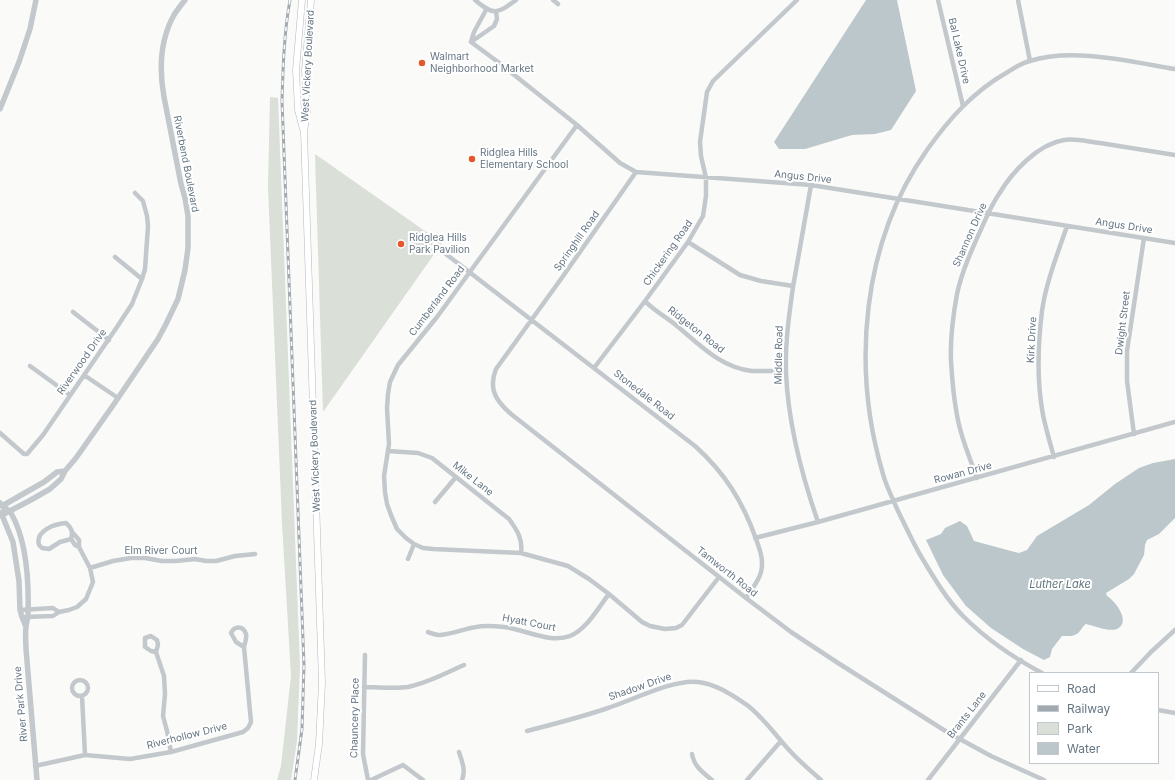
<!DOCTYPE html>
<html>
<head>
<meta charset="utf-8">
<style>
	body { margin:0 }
	#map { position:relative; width:1175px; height:780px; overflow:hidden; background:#fafaf8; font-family:Inter,sans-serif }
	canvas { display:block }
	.legend { position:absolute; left:1029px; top:672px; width:130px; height:92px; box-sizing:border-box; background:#fff; border:1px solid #c1c8cd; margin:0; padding:5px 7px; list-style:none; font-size:12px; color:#657683 }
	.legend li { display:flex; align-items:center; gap:8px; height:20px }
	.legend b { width:20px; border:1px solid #c1c8cd }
</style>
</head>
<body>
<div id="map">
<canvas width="1175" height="780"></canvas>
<ul class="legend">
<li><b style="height:5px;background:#fff"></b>Road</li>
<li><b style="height:5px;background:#a2aab0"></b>Railway</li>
<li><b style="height:11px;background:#dadfd7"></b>Park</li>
<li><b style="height:11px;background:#bbc7cb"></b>Water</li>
</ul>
</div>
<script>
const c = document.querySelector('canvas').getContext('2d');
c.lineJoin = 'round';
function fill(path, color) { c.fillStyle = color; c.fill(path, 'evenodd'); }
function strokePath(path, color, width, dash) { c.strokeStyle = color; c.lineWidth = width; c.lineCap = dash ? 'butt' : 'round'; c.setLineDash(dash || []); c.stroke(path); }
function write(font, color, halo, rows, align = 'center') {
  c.font = font + ' Inter,sans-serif'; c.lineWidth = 4; c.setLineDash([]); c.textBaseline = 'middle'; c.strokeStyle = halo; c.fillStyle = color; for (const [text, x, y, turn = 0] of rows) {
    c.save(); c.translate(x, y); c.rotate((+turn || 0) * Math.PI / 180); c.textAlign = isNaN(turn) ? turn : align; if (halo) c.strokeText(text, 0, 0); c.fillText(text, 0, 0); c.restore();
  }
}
fill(new Path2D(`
	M270 97 278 98 300 666 297 741 291 780H277L281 766 291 676 282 523 268 187Z
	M315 154 442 243 323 412Z`), '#dadfd7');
fill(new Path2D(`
	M866 0H897L916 91 891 130 875 134 852 135 805 149H779L774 142Z
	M1175 459V518L1159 534 1147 540 1145 545 1144 555 1134 574 1129 579 1106 593 1107 596C1115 601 1132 622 1117 629 1110 632 1094 626 1086 624 1082 627 1082 629 1079 632 1075 637 1067 636 1062 636L1052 649 1050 657 1044 660 1023 649 991 628 966 606 943 575 926 540 941 534 945 528 960 521 967 526 974 541 1011 551 1019 553 1027 550 1037 536 1089 505 1115 484 1139 468 1153 463Z`), '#bbc7cb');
const secondary = new Path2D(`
	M302 0 296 70 298 110 303 129
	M311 0 305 70 307 111 304 132 322 683 319 744 314 780`);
strokePath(secondary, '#b3babf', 7);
strokePath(new Path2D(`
	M475 0C494 16 497 14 516 0
	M553 0 558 4
	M938 0 963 106
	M1018 0 1030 61
	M486 10 474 32 471 42 494 26 497 19 496 12
	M471 42 498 62 577 125 620 163 636 172 811 185 1175 243
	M577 125 437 317 398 365 390 382 388 394 387 408 389 444 384 476 385 492 387 504 391 515 397 529 406 538 414 544 423 548 433 549 521 553 568 566 589 579 609 594 642 622 650 626 665 629 676 628 682 625 719 577
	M636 172 561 279 496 369C488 389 496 401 511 414L746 598 791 632 838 663 947 732 991 756 1044 780
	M811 185C805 219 799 253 793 287 789 315 785 344 786 372 788 424 801 473 818 522
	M688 242 740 275 761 281 793 286
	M442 251 695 446C725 473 743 502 756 539 760 550 764 560 761 572 759 581 751 590 746 598
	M115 257 142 279
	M645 301C654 311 667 317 677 326 699 344 721 368 752 371 763 371 775 371 786 371
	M73 312 109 340
	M30 366 70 395
	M594 368 645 301 688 242 703 216 706 196V178L701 156 700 142 707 92 713 81 797 0
	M84 375 118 398
	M0 433 24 454H27L43 435 117 327 132 304 142 279 145 269 148 226 147 216 143 201 135 193
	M1134 434 1127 381V351L1144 238
	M388 451 418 453 432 458 509 519C517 530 523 539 521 553
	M1054 457C1050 443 1046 429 1043 415 1037 383 1038 343 1042 311 1046 282 1058 253 1067 226
	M977 478C969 456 959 432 956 409 953 393 952 376 951 361 950 339 953 316 957 294 962 271 972 249 982 227 987 216 992 204 999 194 1012 172 1038 144 1064 140 1076 138 1089 142 1100 143 1125 147 1150 151 1175 155
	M435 502 456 477
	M66 523C72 528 73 532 71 539L60 542 49 549 42 548 39 545C35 531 54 524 66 523Z
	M755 538 818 522 1175 422
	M71 539 75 545 79 547
	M408 559 414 544
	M90 568 113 561 131 558H145L162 561H176L195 559 206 561H216L235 556 255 554
	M20 610 53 608 59 612
	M25 617 53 616 59 612 69 610 77 607 86 599 93 582 90 568 79 547V540L73 533
	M428 632C431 633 436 635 440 635 452 634 464 629 476 627 485 625 495 626 504 627 524 629 550 644 570 636 587 629 598 608 609 594
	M156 652 151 651 145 647V638L151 636 157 640 158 645 156 652 164 676 165 694 163 716 167 731 171 752
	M365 655 363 754 368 780
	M1042 673C1014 658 986 639 963 616 947 600 934 578 922 558 913 543 906 527 898 511 893 499 886 486 883 474 851 367 862 242 927 150 949 119 973 92 1006 73 1014 68 1021 63 1030 61 1072 47 1132 62 1175 69
	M1131 673 1151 652 1175 630
	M72 688a8 8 0 1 1 16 0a8 8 0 1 1-16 0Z
	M364 687C379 687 394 689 408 687 428 683 446 673 464 665
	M82 696 85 755
	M1158 710 1175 713
	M527 731C554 724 582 717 608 708 633 700 673 679 698 682 716 684 732 695 747 705 764 718 776 736 790 751 800 762 811 771 821 780
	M459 752C462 762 466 770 462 780
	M692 754C694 766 702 772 712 780
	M35 766 85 755 130 759 171 752 243 732 248 728 251 722 244 647C245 643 247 638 246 634 243 625 234 626 231 633L236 642 244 647
	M371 780 403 765 423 780
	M747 780 781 741
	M928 780 1021 660`), '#c3c8cc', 4.5);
strokePath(new Path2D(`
	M0 109 19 62 30 29 36 0
	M0 503C3 507 8 509 11 513 27 541 29 583 28 615 28 619 26 623 26 627 25 634 26 642 26 649L37 780
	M2 506 44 482 57 472 65 471
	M2 512V515L13 542 19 581 20 610 22 617 26 627
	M2 515 29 501 50 489 61 479 65 471 76 458 114 404 158 339 166 324 178 299 185 270 188 248V216L185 198 181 184 164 97C159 69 160 40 174 15 177 10 181 5 185 0`), '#c3c8cc', 5.5);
strokePath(secondary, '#fff', 6);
const rail = new Path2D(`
	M290 0C284 33 283 67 282 101L304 665 302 729 295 780`);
strokePath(rail, '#a2aab0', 3);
strokePath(rail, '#fff', 1.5, [4.5]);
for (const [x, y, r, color] of [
	[422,63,4,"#e4572e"],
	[472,159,4,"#e4572e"],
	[401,244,4,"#e4572e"]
]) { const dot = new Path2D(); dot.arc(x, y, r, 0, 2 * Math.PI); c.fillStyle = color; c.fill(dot); strokePath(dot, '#fff', 1.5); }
write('10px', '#657683', '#fff', [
	["Bal Lake Drive",959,51,77],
	["West Vickery Boulevard",308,66,-87],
	["Riverbend Boulevard",186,164,79],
	["Angus Drive",803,177,6],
	["Angus Drive",1124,226,9],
	["Shannon Drive",970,235,-66],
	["Springhill Road",577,241,-55],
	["Chickering Road",668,253,-55],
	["Cumberland Road",437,301,-53],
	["Dwight Street",1123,323,-83],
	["Ridgeton Road",696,330,38],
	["Kirk Drive",1032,340,-87],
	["Middle Road",779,355,-89],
	["Riverwood Drive",82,362,-55],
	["Stonedale Road",644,395,38],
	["West Vickery Boulevard",315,456,-92],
	["Rowan Drive",963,473,-15],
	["Mike Lane",473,479,38],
	["Elm River Court",161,551],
	["Tamworth Road",727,572,38],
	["Hyatt Court",529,623,11],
	["Shadow Drive",640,687,-19],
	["River Park Drive",21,704,-95],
	["Brants Lane",967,715,-52],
	["Chauncery Place",355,718,-89],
	["Riverhollow Drive",187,736,-14]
]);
write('10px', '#657683', '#fff', [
	["Walmart",430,57],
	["Neighborhood Market",430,69],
	["Ridglea Hills",480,153],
	["Elementary School",480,165],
	["Ridglea Hills",409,238],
	["Park Pavilion",409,250]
], 'left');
write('italic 11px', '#60757c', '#fff', [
	["Luther Lake",1060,585]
]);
</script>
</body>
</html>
